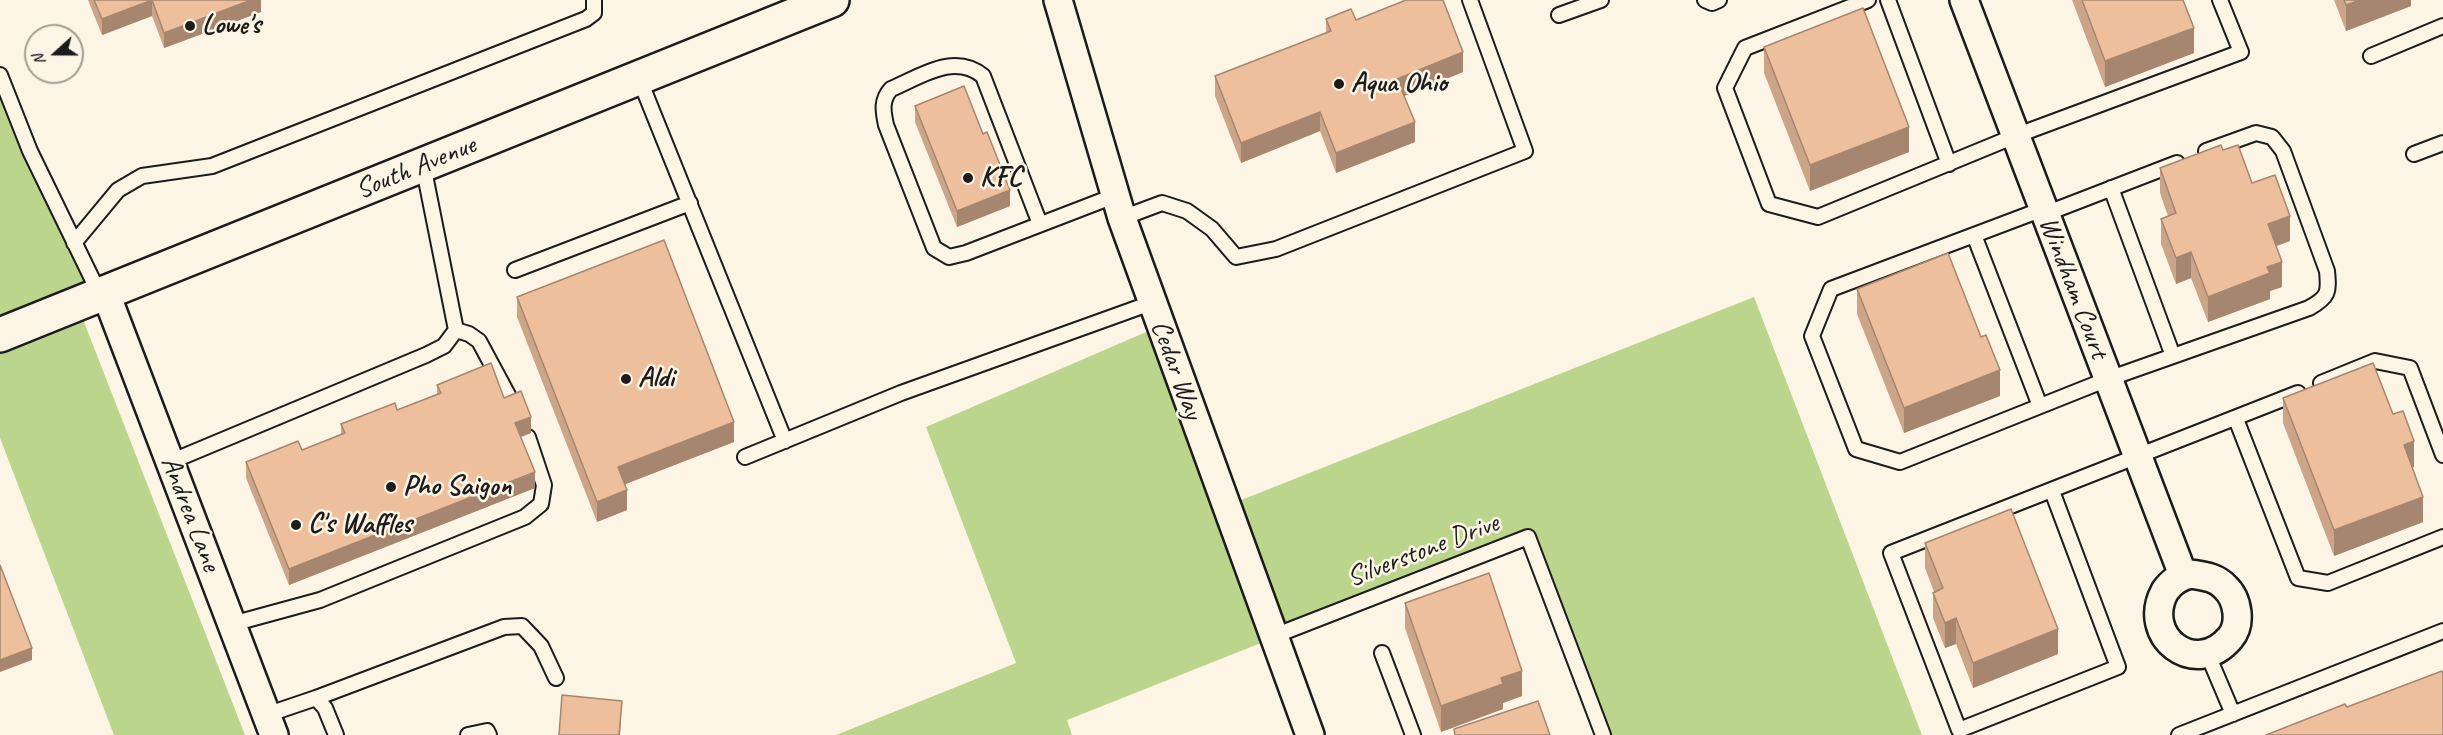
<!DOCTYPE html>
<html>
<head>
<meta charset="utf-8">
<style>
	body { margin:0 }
	#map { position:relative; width:2443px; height:735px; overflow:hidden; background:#fcf5e5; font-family:Caveat,sans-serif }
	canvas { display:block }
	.north { position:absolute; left:24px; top:24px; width:60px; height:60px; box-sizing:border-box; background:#fcf5e5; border:2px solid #a29e95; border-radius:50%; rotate:249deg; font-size:16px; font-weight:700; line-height:24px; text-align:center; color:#1c1c1c }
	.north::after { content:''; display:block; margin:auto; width:21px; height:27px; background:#1c1c1c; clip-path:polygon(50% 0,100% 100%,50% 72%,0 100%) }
</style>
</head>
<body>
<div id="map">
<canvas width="2443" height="735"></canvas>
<div class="north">N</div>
</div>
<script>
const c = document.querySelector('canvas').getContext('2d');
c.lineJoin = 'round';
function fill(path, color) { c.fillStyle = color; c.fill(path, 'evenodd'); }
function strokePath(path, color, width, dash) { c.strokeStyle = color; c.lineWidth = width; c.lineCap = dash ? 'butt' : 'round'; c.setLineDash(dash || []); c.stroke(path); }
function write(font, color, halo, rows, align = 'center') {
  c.font = font + ' Caveat,sans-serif'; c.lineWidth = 5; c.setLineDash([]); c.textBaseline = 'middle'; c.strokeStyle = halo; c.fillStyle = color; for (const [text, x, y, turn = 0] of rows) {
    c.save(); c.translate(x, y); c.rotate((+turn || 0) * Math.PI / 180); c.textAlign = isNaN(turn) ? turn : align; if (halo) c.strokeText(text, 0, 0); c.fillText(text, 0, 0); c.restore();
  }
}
fill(new Path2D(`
	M0 75 106 294 77 304 245 735H114L0 438Z
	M1754 297 1922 735H1603L1528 537 1067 720 1072 735H836L1016 663 926 427 1160 326 1226 506Z`), '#bcd58c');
const service = new Path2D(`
	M1705 0 1712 3 1719 0
	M1868 0 1745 48 1725 88 1769 204 1818 217 2015 136 2241 52 2220 0
	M1888 0 1949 164
	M1559 15 1601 0
	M2371 56 2443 26
	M0 75 30 151 100 295
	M639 78 785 441
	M2414 154 2443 143
	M2111 188 2173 356
	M2043 209 1831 289 1812 336 1856 449 1900 462 2108 379 2309 308C2329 297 2329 292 2327 271L2283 151 2272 137 2256 133 2206 151
	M2045 214 2177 163
	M1122 218 1162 203 1187 211 1212 229 1236 257 1276 249 1525 151 1470 0
	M1040 224 983 76C954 52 920 77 891 89 881 100 883 111 886 125L934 248 949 257 966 253 1114 196
	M1974 235 2040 406
	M74 243 118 190 142 176 212 166 586 19 594 13V0
	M515 270 690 203
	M456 330 469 334 479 341 515 408
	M2321 383 2375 361 2410 368 2443 455
	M2236 419 2298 578 2328 583 2443 537
	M745 457 901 393 1151 303
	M170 462 426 355 444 346 456 330 423 165
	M2052 491 2118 667 1959 730 1891 553 2298 393
	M232 624 320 600 525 517 541 504 544 485 528 437
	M1274 636 1528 537 1603 735
	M1382 653 1413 735
	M2208 655 2233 714
	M316 698 504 627 522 626 541 646 556 678
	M266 715 316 698 325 708 336 735
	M468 735 487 731 489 735
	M2179 735 2443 631`);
const minor = new Path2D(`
	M1058 0 1122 218 1310 735
	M1964 0 2183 575
	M106 294 274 735
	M2191 574C2203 576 2216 577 2225 587 2238 599 2242 624 2230 638 2195 679 2140 636 2165 591 2171 582 2181 576 2191 574Z`);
const secondary = new Path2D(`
	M0 335 832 0`);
strokePath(service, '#1c1c1c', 18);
strokePath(minor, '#1c1c1c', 32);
strokePath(secondary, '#1c1c1c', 38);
strokePath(service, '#fcf5e5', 14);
strokePath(minor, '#fcf5e5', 27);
strokePath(secondary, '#fcf5e5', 33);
fill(new Path2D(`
	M88 0H261V12L164 48 152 16 102 35Z
	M2072 0H2183L2194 53 2105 87Z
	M2334 0H2411V6L2346 31Z
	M1326 19 1356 20 1463 72 1404 96 1415 142 1336 173 1320 131 1241 163 1215 96V76L1326 33Z
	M1764 47 1909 152 1810 191 1764 73Z
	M915 106 1010 206 957 227 915 122Z
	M2223 150 2252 183 2290 241 2276 246 2282 287 2270 291V299L2208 322 2191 278 2176 284 2161 244V219L2168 216 2160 193V168Z
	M1857 289 2000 396 1904 433 1857 314Z
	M517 297 734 442 625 484 627 510 597 522 517 317Z
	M437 385 504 398 531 433 521 437 535 488 289 585 246 478V462L302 450 341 434V424L397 410 437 394Z
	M2283 398 2393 414 2414 467H2412L2423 522 2334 556 2283 423Z
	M1925 543 2058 654 1973 688 1956 644 1945 648 1933 618V593L1934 592 1925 568Z
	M1405 603 1522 696 1503 703V709L1441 732 1405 628Z`), '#cca487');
fill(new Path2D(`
	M152 0V16L102 35V19Z
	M251 0H261V12L164 48V33Z
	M2360 0H2411V6L2346 31V5Z
	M2194 28V53L2105 87V61Z
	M1463 52V72L1397 99V79Z
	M1320 112V131L1241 163V143Z
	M1415 122V142L1336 173V153Z
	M1909 127V152L1810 191V165Z
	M1010 190V206L957 227V211Z
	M2290 216V241L2268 249V224Z
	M2191 252V278L2176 284V258Z
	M2282 262V287L2270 291V299L2208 322V297L2267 267Z
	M2000 370V396L1904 433V408Z
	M531 417V433L515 439V423Z
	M734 422V442L618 487V467Z
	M2414 441V467L2404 471V445Z
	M535 472V488L289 585V569Z
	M627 490V510L597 522V502Z
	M2423 497V522L2334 556V530Z
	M1956 618V644L1945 648V623Z
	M2058 629V654L1973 688V663Z
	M32 648V660L0 672V660Z
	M1522 671V696L1503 703V709L1441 732V706L1501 678Z
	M622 701 620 735H619Z`), '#a6866e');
const building = new Path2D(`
	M94 0H251L164 33 152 0 102 19Z
	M1406 0H1443L1463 52 1397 79 1415 122 1336 153 1320 112 1241 143 1215 76 1331 31 1326 19 1351 9 1356 20Z
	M2082 0H2183L2194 28 2105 61Z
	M2344 0H2360L2346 5Z
	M1863 8 1909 127 1810 165 1764 47Z
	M964 86 983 134 987 132 1010 190 957 211 915 106Z
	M2221 145 2223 150 2238 145 2252 183 2275 175 2290 216 2268 224 2282 262 2267 267 2270 273 2208 297 2191 252 2176 258 2161 219 2176 213 2160 168Z
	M664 240 734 422 618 467 627 490 597 502 517 297Z
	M1948 253 1981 337 1986 335 2000 370 1904 408 1857 289Z
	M491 363 504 398 521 391 531 417 515 423 535 472 289 569 246 462 298 441 302 450 345 433 341 424 395 403 397 410 441 393 437 385Z
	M2373 363 2393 414 2403 411 2414 441 2404 445 2423 497 2334 530 2283 398Z
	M2011 509 2058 629 1973 663 1956 618 1945 623 1933 593 1943 588 1925 543Z
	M0 565 32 648 0 660Z
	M1489 573 1522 671 1501 678 1503 684 1441 706 1405 603Z
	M2442 671 2443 674V735H2266L2345 704 2347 707Z
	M562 695 622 701 619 735H559Z
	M1538 701 1550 735H1455L1454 729Z`);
fill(building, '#edbf9d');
strokePath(building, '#a6866e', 1.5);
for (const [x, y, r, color] of [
	[190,26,6,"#1c1c1c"],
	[1339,84,6,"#1c1c1c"],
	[968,178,6,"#1c1c1c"],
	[626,379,6,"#1c1c1c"],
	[391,487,6,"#1c1c1c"],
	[296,525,6,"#1c1c1c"]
]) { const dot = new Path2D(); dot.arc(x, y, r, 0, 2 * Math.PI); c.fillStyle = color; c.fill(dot); strokePath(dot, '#fcf5e5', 2); }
write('bold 28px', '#1c1c1c', '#fcf5e5', [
	["Lowe's",202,26],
	["Aqua Ohio",1351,84],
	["KFC",980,178],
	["Aldi",638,379],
	["Pho Saigon",403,487],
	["C's Waffles",308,525]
], 'left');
write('28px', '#1c1c1c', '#fcf5e5', [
	["South Avenue",416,168,-22],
	["Windham Court",2073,288,69],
	["Cedar Way",1176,370,70],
	["Andrea Lane",190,514,69],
	["Silverstone Drive",1423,551,-21]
]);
</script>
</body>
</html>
